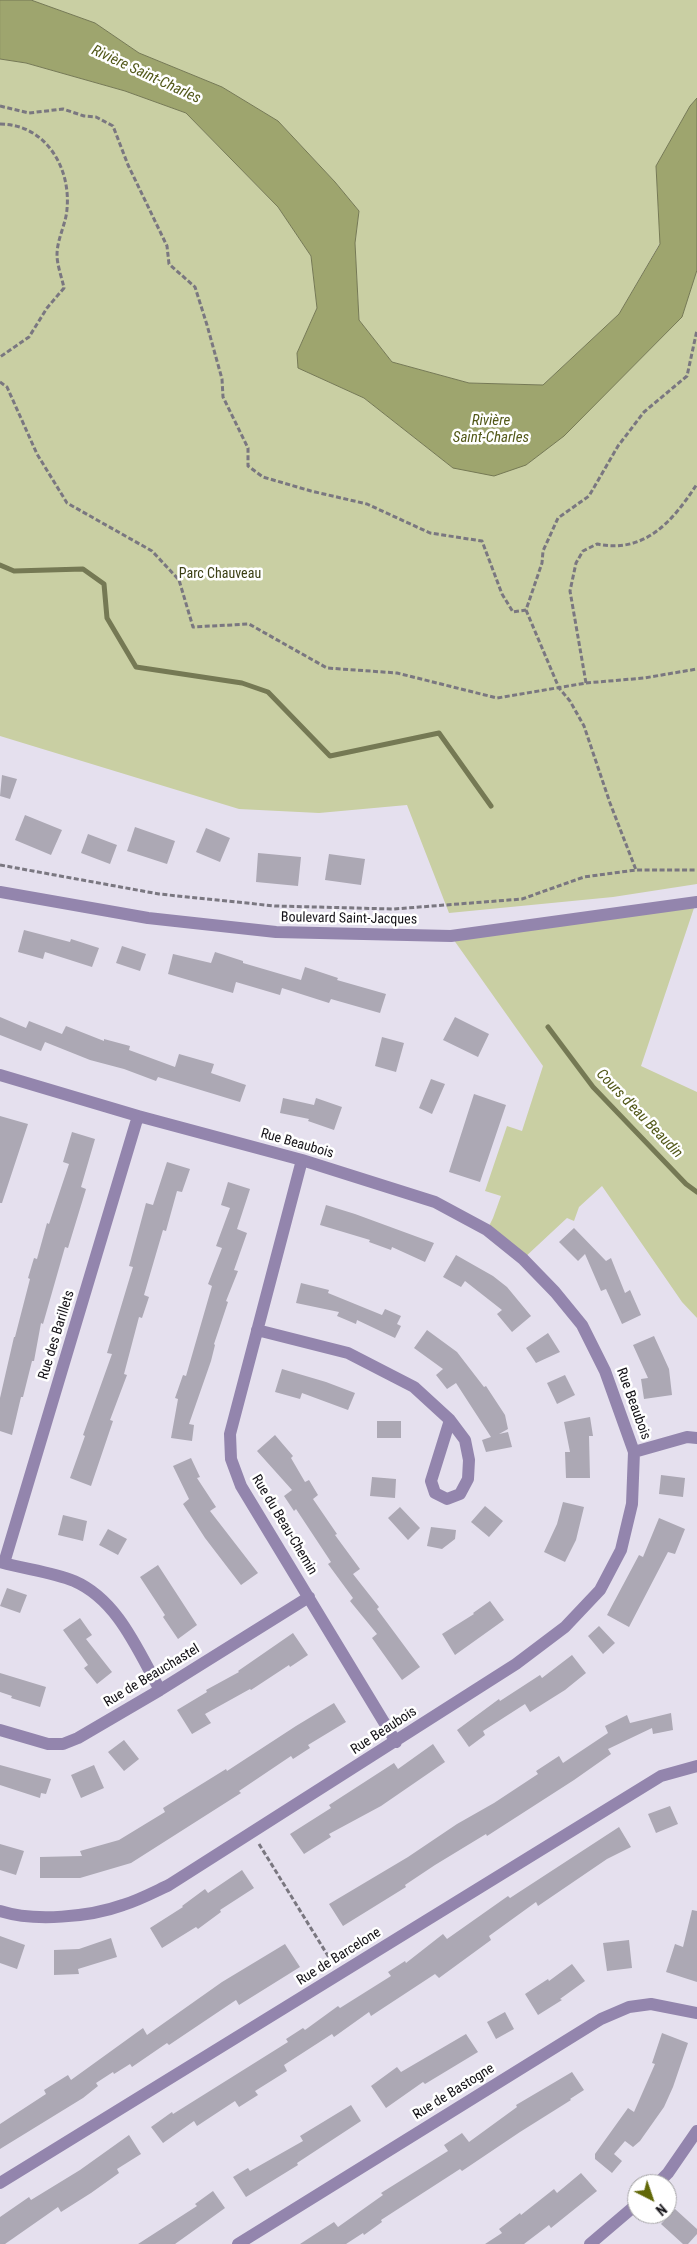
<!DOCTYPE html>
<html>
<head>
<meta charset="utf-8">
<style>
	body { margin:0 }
	#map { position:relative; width:697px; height:2244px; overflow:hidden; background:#e5e0ee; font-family:"Roboto Condensed",sans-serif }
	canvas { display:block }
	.north { position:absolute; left:627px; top:2174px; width:50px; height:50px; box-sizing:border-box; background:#fff; border:1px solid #a1a0a2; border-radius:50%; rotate:139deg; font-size:14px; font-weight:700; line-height:20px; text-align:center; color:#141217 }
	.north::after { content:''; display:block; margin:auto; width:18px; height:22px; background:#616808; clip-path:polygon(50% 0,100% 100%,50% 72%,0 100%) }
</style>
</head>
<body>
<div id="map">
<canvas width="697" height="2244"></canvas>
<div class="north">N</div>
</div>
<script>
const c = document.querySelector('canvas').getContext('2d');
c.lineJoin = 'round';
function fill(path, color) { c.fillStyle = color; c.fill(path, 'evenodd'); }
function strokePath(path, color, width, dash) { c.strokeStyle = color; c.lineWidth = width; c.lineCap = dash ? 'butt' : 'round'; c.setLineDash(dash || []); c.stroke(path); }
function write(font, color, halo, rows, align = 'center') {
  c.font = font + ' "Roboto Condensed",sans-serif'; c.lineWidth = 5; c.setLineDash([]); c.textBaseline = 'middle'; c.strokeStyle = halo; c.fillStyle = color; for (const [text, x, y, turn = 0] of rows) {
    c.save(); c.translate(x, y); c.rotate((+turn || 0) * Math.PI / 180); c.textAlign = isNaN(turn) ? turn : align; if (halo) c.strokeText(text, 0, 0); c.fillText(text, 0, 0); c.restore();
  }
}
fill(new Path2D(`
	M31 0H697V98L690 106 656 166 660 243 619 314 543 385 469 383 392 362 359 320 355 243 359 211 335 182 278 121 222 87 139 53 95 23Z
	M0 59 26 63 125 91 186 113 278 207 311 256 317 308 297 353 298 368 364 398 453 468 526 465 563 436 682 317 697 270V884L613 897 449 913 407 805 319 813 239 809 0 736Z
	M696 902 641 1066 697 1092V1318L682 1302 602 1186 579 1207 574 1221 567 1218 523 1259 487 1230 493 1218 501 1196 485 1191 507 1126 522 1131 543 1066 451 936Z`), '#c9cfa3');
const water = new Path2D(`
	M0 0H31L95 23 139 53 222 87 278 121 335 182 359 211 355 243 359 320 392 362 469 383 543 385 619 314 660 244 656 166 690 106 697 98V270L682 317 564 436 526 465 494 476 453 468 364 398 298 368 297 353 317 308 311 256 278 207 186 113 125 91 26 63 0 59Z`);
fill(water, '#9ea56e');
strokePath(water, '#757954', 1);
strokePath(new Path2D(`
	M0 565 14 571 83 569 104 584 107 618 136 667 242 683 268 692 330 756 439 733 491 806
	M548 1027 593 1087 686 1184 697 1192`), '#757954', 5);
fill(new Path2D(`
	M2 775 17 779 10 799 0 796Z
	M25 815 62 830 51 855 15 840Z
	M135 827 175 841 167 864 127 851Z
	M206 828 230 838 220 862 196 852Z
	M88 834 117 845 110 864 81 853Z
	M258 853 301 857 298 886 256 882Z
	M329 854 365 859 361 885 325 880Z
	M24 930 70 942 71 939 99 948 92 967 45 952 43 959 18 952Z
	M122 946 146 954 140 971 116 963Z
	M215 952 243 961V963L301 980 305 967 338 978 337 980 386 994 380 1013 331 999 329 1003 282 988 280 995 236 982 233 993 168 974 173 954 211 963Z
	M0 1017 26 1028 29 1021 62 1034 66 1026 104 1041V1039L130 1046 129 1050 175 1067 179 1054 214 1064 211 1073 246 1085 240 1102 158 1077 156 1081 124 1069 90 1060 45 1042 41 1051 0 1035Z
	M455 1017 489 1034 478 1057 443 1040Z
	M382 1037 404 1043 396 1072 375 1066Z
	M431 1079 445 1084 432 1114 419 1108Z
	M474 1094 506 1105 480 1182 449 1172Z
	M283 1098 314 1105 316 1098 342 1107 334 1130 308 1121 309 1119 280 1113Z
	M0 1116 28 1124 2 1203H0Z
	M72 1132 95 1139 81 1187 86 1189 68 1248 65 1247 43 1324 41 1323 34 1361H32L23 1397H21L12 1435 0 1431V1398L14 1337H15L30 1279 28 1278 34 1258 37 1259 47 1223 49 1224 69 1164 63 1162Z
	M167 1162 190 1169 182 1192 177 1191 166 1231 163 1230 144 1295 149 1297 142 1318 139 1317 124 1374 127 1375 110 1420 113 1421 91 1486 70 1478 85 1436 83 1435 112 1354 107 1353 133 1267 129 1266 146 1203 153 1205Z
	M228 1182 250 1189 237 1229 247 1233 234 1270 238 1271 226 1301 228 1302 214 1344 215 1345 211 1361 189 1424 194 1425 192 1441 171 1438 178 1399 175 1398 183 1375 186 1376 212 1286 208 1284 222 1248 216 1246 230 1208 221 1205Z
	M326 1205 355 1214 434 1243 425 1262 392 1247 391 1250 369 1242 370 1240 320 1225Z
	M574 1228 606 1261 611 1258 625 1293 630 1290 641 1315 622 1324 606 1289 601 1291 585 1254 578 1261 559 1242Z
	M456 1255 493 1276 507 1287 531 1316 512 1332 497 1314 502 1310 465 1281 461 1287 443 1277Z
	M301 1283 329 1290 328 1293 382 1315 385 1309 401 1316 397 1324 401 1326 395 1338 357 1320 356 1324 337 1316 339 1312 296 1303Z
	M427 1330 457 1352 484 1387 486 1386 505 1415 508 1429 499 1434 508 1432 512 1447 486 1452 482 1440 491 1437 456 1383 447 1389 436 1375 443 1369 414 1348Z
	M548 1333 560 1352 536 1363 526 1348Z
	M654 1336 669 1369 672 1395 644 1399 641 1379 648 1378 633 1345Z
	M282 1369 326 1382 355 1393 348 1410 302 1393 300 1399 275 1392Z
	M565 1375 575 1395 557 1404 547 1383Z
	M590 1417 593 1436H589L590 1478H566L565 1452H570L564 1422Z
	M377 1421H401V1438H377Z
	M275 1435 293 1456 291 1458 305 1482 309 1480 318 1495 313 1499 337 1534 335 1535 360 1569 353 1574 379 1607 377 1609 420 1667 402 1680 372 1638 377 1634 350 1601 353 1598 328 1564 331 1562 296 1509 294 1511 284 1496 292 1490 257 1451Z
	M191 1458 200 1477 197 1478 216 1507 210 1511 258 1573 241 1585 205 1538 183 1504 189 1499 173 1466Z
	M661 1475 685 1478 683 1497 659 1494Z
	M372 1477 396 1479 395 1498 370 1496Z
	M563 1502 584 1507 576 1540 565 1562 544 1552 557 1524Z
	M485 1506 503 1521 489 1537 471 1522Z
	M400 1507 420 1528 408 1540 388 1518Z
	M63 1515 87 1521 83 1541 58 1535Z
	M659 1518 685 1529 675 1554 668 1552 629 1627 607 1615 639 1555 643 1557Z
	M431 1527 456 1530 455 1539 442 1549 427 1546Z
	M108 1529 127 1539 118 1555 99 1545Z
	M158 1565 197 1625 178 1639 163 1617 165 1615 140 1577Z
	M7 1588 27 1595 20 1613 0 1606Z
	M490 1601 504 1620 455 1655 442 1634 474 1614 473 1613Z
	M80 1618 92 1635 86 1639 112 1672 97 1684 84 1668 88 1665 63 1630Z
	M599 1626 615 1643 603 1654 588 1636Z
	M293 1633 308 1655 290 1667 289 1665 251 1690 250 1689 205 1714 211 1723 192 1734 177 1710 207 1692 206 1690 239 1672 238 1671Z
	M572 1655 586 1673 565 1690 530 1712 525 1704 483 1731 485 1735 469 1747 457 1730 499 1699 500 1701 540 1675 542 1678Z
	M0 1673 46 1687 40 1707 11 1698 12 1696 0 1692Z
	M334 1703 346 1722 308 1745 310 1748 293 1759 291 1756 239 1791 241 1793 131 1863 80 1878H40V1857L82 1856 80 1851 119 1840 165 1812 163 1808 226 1769 227 1771 296 1726Z
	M671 1713 673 1730 653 1734 652 1728 608 1749 611 1754 574 1780 487 1836 486 1834 435 1865 405 1885 406 1887 343 1926 329 1904 408 1857 457 1824 494 1803 538 1774 536 1771 559 1756 563 1763 608 1733 605 1726 627 1715 630 1723Z
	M124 1740 139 1759 124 1771 108 1752Z
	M433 1744 445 1762 381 1806 329 1834 331 1837 304 1854 290 1834 331 1808 329 1805 394 1763 398 1769Z
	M0 1765 51 1779 46 1794 41 1793 40 1798 0 1785Z
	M94 1765 104 1788 81 1798 71 1775Z
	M670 1806 678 1824 656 1833 648 1814Z
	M619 1827 631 1847 607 1859 538 1906 536 1902 489 1936 491 1940 439 1978 435 1974 371 2016 369 2012 334 2037 332 2034 284 2065 287 2071 255 2091 258 2095 239 2107 235 2101 197 2126 194 2121 163 2143 151 2127 172 2112 173 2114 288 2042 286 2039 303 2028 305 2030 338 2006 340 2008 391 1976 388 1972 405 1961 406 1963 443 1934 447 1939 508 1896 510 1898Z
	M0 1844 24 1851 16 1875 0 1870Z
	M242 1870 254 1888 220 1910 221 1912 198 1929 196 1927 162 1948 150 1928 183 1907 182 1906 205 1889 208 1893Z
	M692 1910 697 1911V1982L666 1972 675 1944 683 1947Z
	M0 1936 25 1945 17 1969 0 1963Z
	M111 1938 117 1957 78 1969 79 1974 54 1975V1950L79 1949Z
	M629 1940 632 1968 607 1971 603 1943Z
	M285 1944 300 1967 239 2005 236 2000 169 2045 167 2043 132 2067 130 2064 114 2074 113 2072 96 2083 98 2086 83 2098 0 2149V2124L46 2094 44 2090 68 2075 71 2080 143 2028 147 2035 222 1982Z
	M572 1964 585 1981 560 1999 562 2000 538 2015 525 1994 548 1979 549 1981Z
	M505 2012 514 2029 496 2039 487 2022Z
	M662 2033 688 2043 673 2087 664 2107 640 2141 633 2147 625 2141 614 2154 622 2161 612 2173 595 2159V2154L628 2108 634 2112 655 2064 652 2063Z
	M466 2034 478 2052 425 2084 423 2082 386 2108 371 2086 397 2067 401 2072Z
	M572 2072 584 2090 570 2099 571 2100 520 2132 462 2171 460 2169 381 2220 382 2222 364 2235 363 2233 346 2244H300L334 2222 338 2227 383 2195 381 2193 448 2151 444 2145 462 2133 469 2142 517 2107 516 2105Z
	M351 2105 361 2121 297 2163 298 2165 246 2197 233 2177 248 2168 250 2171 303 2141 300 2136Z
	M129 2135 141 2154 117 2169 119 2173 91 2193 61 2212 58 2207 5 2244H0V2217L29 2197 31 2200 80 2170Z
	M581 2173 597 2191 551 2228 549 2225 524 2244H485L502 2233 499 2229 520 2213 521 2215 554 2189 557 2193Z
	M213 2191 225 2208 189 2234 175 2244H138L197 2206 195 2204Z
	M675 2209 697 2229V2234L688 2244H683L661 2224Z`), '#aca8b4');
strokePath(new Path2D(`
	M0 106 29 113 63 109 84 116 96 117 113 126 128 165 167 246 169 264 195 287 207 325 222 379 223 397 248 448V466L263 477 311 491 367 504 430 533 482 541 502 594 513 612 526 610 542 563 543 551 558 518 589 496 618 446 644 412 687 376 697 330
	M0 124C45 124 71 167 67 209 66 224 57 239 57 255 57 265 62 278 64 288L47 308 29 337 0 357
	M0 382 7 387 37 454 67 503 152 551 179 580 193 627 249 624 327 668 397 673 497 698 586 683 570 591 576 563 583 551 597 544C645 554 673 521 697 484
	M526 610 559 688 570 701 584 726 610 803 636 870
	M586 683 644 678 697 669
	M0 865 159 894 275 906 394 909 522 899 584 877 636 870H697
	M259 1844 333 1964`), '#7a7780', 3, [5, 2.5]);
strokePath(new Path2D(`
	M0 892 148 918 276 932 451 936 697 902
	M0 1075 138 1116 302 1160 435 1202 487 1230 523 1259 555 1292 582 1325 605 1371 634 1452 632 1504 621 1550 600 1590 565 1627 516 1664 169 1885C154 1892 139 1900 123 1905 90 1917 34 1922 0 1911
	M302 1160 230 1434 231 1459 241 1486 396 1742
	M257 1330 348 1353 414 1387 450 1420 465 1440 469 1460 468 1479 460 1494 447 1499 435 1493 431 1481 450 1420
	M634 1452 687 1437 697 1438
	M0 1562C24 1569 51 1572 74 1581 118 1600 138 1651 160 1690
	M4 1563 138 1116
	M0 1730 48 1744H63L78 1738 160 1690 309 1597
	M0 2183 661 1776 697 1766
	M657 2184 668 2173 697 2131
	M238 2244 601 2019 629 2007 651 2004 697 2013
	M590 2244 637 2204`), '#9385ad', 12);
write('14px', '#3b3f14', '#fff', [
	["Parc Chauveau",220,574]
]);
write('14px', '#141217', '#fff', [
	["Boulevard Saint-Jacques",349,919,1],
	["Rue Beaubois",297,1144,16],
	["Rue des Barillets",57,1335,-73],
	["Rue Beaubois",633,1404,70],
	["Rue du Beau-Chemin",284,1525,59],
	["Rue de Beauchastel",152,1676,-31],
	["Rue Beaubois",384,1731,-33],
	["Rue de Barcelone",339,1957,-32],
	["Rue de Bastogne",454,2092,-32]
]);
write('italic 15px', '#53591a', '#fff', [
	["Rivière Saint-Charles",146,75,25],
	["Rivière",491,421],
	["Saint-Charles",491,438],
	["Cours d'eau Beaudin",639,1114,46]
]);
</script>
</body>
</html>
